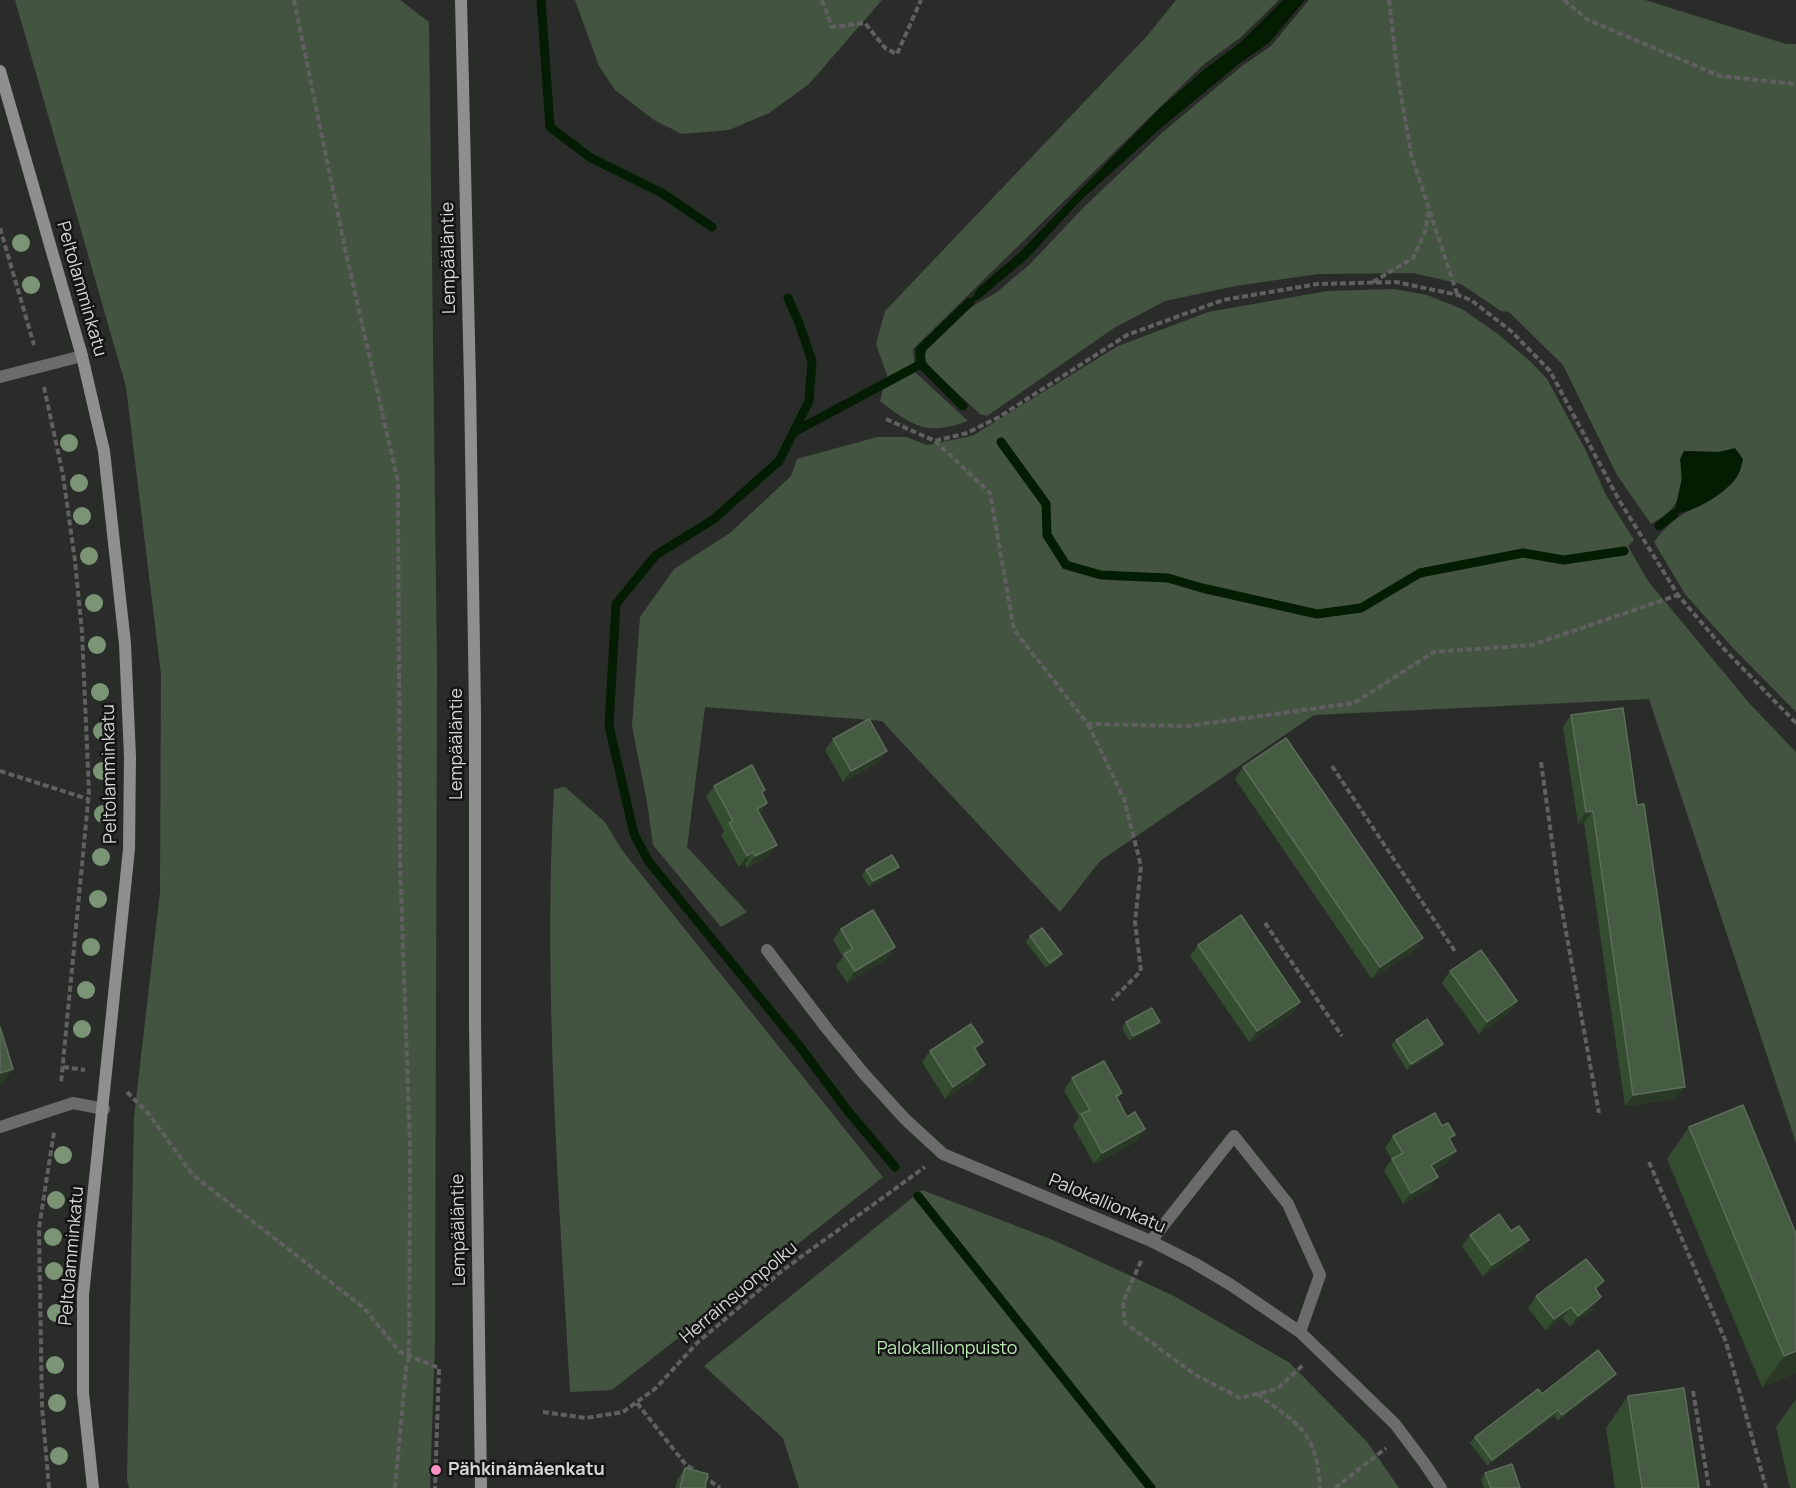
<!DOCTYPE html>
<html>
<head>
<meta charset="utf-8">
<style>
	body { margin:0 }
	canvas { display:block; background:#2a2c2a }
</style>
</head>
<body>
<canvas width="1796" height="1488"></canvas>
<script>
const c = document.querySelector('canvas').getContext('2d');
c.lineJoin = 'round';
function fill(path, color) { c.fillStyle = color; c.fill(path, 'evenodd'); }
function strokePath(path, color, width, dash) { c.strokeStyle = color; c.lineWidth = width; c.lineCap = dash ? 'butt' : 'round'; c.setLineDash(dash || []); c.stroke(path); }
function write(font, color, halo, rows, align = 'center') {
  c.font = font + ' Manrope,sans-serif'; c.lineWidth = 5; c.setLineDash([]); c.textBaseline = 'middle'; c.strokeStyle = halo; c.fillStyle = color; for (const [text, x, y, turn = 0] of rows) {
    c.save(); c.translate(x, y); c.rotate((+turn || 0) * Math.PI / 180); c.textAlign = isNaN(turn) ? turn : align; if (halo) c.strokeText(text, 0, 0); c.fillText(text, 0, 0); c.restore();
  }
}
fill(new Path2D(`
	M15 0H400L429 22 437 669 435 1341 430 1488H129L127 1479 134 1117 160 892 161 674 126 387Z
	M575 0H882L809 84 769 113 729 130 682 134 654 120 615 90 599 66Z
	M1176 0H1279L1240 38 1204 64 913 349 915 372 968 421C926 436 914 427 880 401L887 375 876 344 885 311 1147 36Z
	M1309 0H1645L1786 44H1796V712L1732 647 1685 594 1654 542C1662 531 1673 520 1685 513 1712 498 1734 491 1743 459L1719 452 1684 451C1680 460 1681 465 1681 474 1683 501 1672 512 1651 524L1617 475 1563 365 1509 312 1501 311 1461 284 1413 273 1318 274 1235 286 1165 301 1114 328 987 416 980 414 928 366 925 357 927 348 969 308 996 293 1029 265 1084 207 1163 132 1242 66 1271 46Z
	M1394 289 1427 295 1462 309 1498 334 1532 363 1547 379 1585 449 1606 495 1634 540 1628 546 1648 581 1750 704 1796 752V1143L1649 699 1314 715 1100 861 1060 912 882 721 705 707 687 847 747 912 721 927 653 845 647 802 632 726 640 617 674 569 730 533 791 476 797 459 877 437H906L927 445 972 436 1118 346 1208 312 1328 291Z
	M565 787 605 822 622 850 664 903 883 1177 612 1390 570 1392C559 1191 543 989 554 789Z
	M922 1190 1053 1240 1174 1296 1290 1363 1368 1443 1399 1488H799L783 1438 704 1366Z`), '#435540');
fill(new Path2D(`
	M1283 0H1305L1269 43 1240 63 1161 128 1080 201 1028 258 978 300 970 302 978 288 1019 253 1160 108 1206 68 1241 42Z
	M1735 448 1743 459C1742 463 1741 469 1739 473 1730 492 1693 513 1674 514L1682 478 1680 459 1684 451 1719 452Z`), '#041c02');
strokePath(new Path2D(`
	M541 0 550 127 591 158 662 193 712 227
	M788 298 799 323 812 361 809 401 779 461 714 519 656 555 616 604 609 726 634 834 649 862 801 1048 847 1110 895 1167
	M921 364 920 350 970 302
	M794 432 921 364 963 406
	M1001 442 1046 504 1047 535 1066 565 1101 575 1168 578 1202 588 1317 614 1361 608 1420 573 1523 553 1564 560 1624 551
	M1659 526 1674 514
	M918 1196 1151 1488`), '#041c02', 9);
strokePath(new Path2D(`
	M294 0 347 258 398 482 400 862 410 1147 409 1357 406 1368 395 1488
	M822 0 832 27 865 23 885 48 897 54 921 0
	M1389 0 1398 77 1411 154 1457 294
	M1564 0 1588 20 1720 76 1796 84
	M0 228 34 345
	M1373 282 1413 258 1425 232 1429 210
	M44 387 63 475 75 561 82 632 89 792 61 1083
	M886 419 935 441 967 433 999 417 1127 335 1223 300 1317 284 1396 282 1458 295 1471 300 1511 331 1550 371 1619 500 1678 595 1724 649 1796 723
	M935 441 990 493 1014 630 1088 724 1188 726 1354 703 1434 652 1532 645 1678 595
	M1088 724 1124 799 1141 866 1135 922 1141 971 1112 1000
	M1541 762 1560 899 1599 1113
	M1332 766 1456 953
	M0 771 88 799
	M1265 923 1342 1036
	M63 1067 85 1070
	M127 1092 148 1113 193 1175 364 1308 400 1352 439 1368 435 1488
	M1649 1162 1726 1342 1766 1488
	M1141 1261 1123 1302 1125 1323 1194 1374 1240 1398 1277 1389 1303 1365
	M1693 1391 1709 1488
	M1257 1394C1299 1425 1317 1432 1320 1488
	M637 1403 686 1465 697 1472
	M543 1412 586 1418 623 1412 656 1388 697 1343 783 1270 925 1167
	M703 1476 720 1488
	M49 1488 42 1407 39 1228 54 1132
	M1335 1488 1386 1448`), '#5f605f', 4, [6, 3]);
strokePath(new Path2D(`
	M1151 1241 1234 1136 1288 1204 1320 1275 1300 1332`), '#6a6b6a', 12);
strokePath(new Path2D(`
	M0 377 82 356
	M767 950 828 1030 865 1075 905 1119 943 1154 1151 1241 1194 1263 1231 1285 1300 1332 1395 1424 1425 1464 1441 1488
	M0 1127 73 1103 104 1109`), '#6a6b6a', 12);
strokePath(new Path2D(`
	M461 0 470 382 475 714V1024L481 1488
	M0 71 82 356 104 451 125 644 130 757 129 849 83 1295V1393L93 1488`), '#8e8f8e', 12);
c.fillStyle = '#7a9475';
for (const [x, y] of [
	[21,243],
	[31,285],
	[69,443],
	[79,483],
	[82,516],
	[89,556],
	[94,603],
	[97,645],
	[100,692],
	[102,731],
	[102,771],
	[103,814],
	[101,857],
	[98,899],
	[91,947],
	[86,990],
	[82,1029],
	[63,1155],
	[56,1200],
	[53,1237],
	[54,1271],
	[56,1313],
	[55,1365],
	[57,1403],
	[59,1456]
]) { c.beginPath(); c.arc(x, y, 9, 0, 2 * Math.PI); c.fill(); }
fill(new Path2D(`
	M1571 715 1637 805 1676 1099 1625 1106 1584 823 1578 824 1563 727Z
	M833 739 879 762 843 782 825 750Z
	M1243 767 1415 950 1372 979 1235 779Z
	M714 786 763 794 767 803 760 814 769 856 747 868 745 864 739 867 721 835 724 831 706 797Z
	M899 867 895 872 869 887 862 875 866 870Z
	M841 929 887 959 847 983 836 966 843 957 833 940Z
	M1030 936 1062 954 1058 960 1046 968 1026 942Z
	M1198 945 1300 1002 1292 1014 1249 1042 1190 956Z
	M1450 971 1517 1001 1509 1013 1479 1034 1442 983Z
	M1126 1022 1155 1028 1129 1041 1122 1028Z
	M1396 1040 1439 1050 1407 1070 1391 1045Z
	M983 1042 976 1051 977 1077 945 1099 922 1062 930 1051Z
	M1072 1078 1122 1093 1117 1099 1137 1141 1094 1164 1073 1126 1079 1117 1064 1090Z
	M1689 1127 1796 1373 1762 1387 1667 1159Z
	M1393 1136 1451 1141 1456 1151 1448 1162 1434 1171 1430 1189 1403 1204 1384 1170 1392 1159 1385 1148Z
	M1511 1231 1529 1240 1521 1251 1483 1277 1462 1246 1470 1235Z
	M1597 1291 1593 1309 1570 1327 1562 1318 1546 1331 1528 1308 1536 1296Z
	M1612 1379 1558 1421 1554 1416 1488 1466 1470 1443 1475 1437 1542 1394Z
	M1628 1396 1699 1488H1615L1606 1428Z
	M1796 1399V1488H1790L1776 1427Z
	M685 1468 705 1488H706H675L677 1480Z
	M1485 1473 1520 1488H1484L1481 1479Z`), '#344c30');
fill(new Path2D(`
	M887 751 879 762 843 782 851 771Z
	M767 803 759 815 757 809Z
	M1593 811 1584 823 1578 824 1586 812Z
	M777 845 769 856 747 868 755 856Z
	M753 852 745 864 739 867 747 856Z
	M899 867 895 872 869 887 873 881Z
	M1423 938 1415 950 1372 979 1380 967Z
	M895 947 887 959 847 983 855 971Z
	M1062 954 1058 960 1046 968 1050 963Z
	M1517 1001 1509 1013 1479 1034 1487 1022Z
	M1300 1002 1292 1014 1249 1042 1257 1031Z
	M1160 1022 1155 1028 1129 1041 1133 1036Z
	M983 1042 975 1054 974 1048Z
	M1443 1044 1439 1050 1407 1070 1411 1064Z
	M985 1065 977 1077 945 1099 953 1087Z
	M13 1069 0 1087V1073Z
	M1685 1087 1676 1099 1625 1106 1633 1095Z
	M1145 1129 1137 1141 1094 1164 1102 1153Z
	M1456 1151 1448 1162 1423 1177 1431 1165Z
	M1438 1177 1430 1189 1403 1204 1411 1193Z
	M1529 1240 1521 1251 1483 1277 1492 1265Z
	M1604 1281 1596 1293 1595 1288Z
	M1601 1297 1593 1309 1570 1327 1578 1316Z
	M1571 1307 1562 1318 1546 1331 1554 1319Z
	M1796 1351V1373L1762 1387 1784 1356Z
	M1616 1374 1612 1379 1558 1421 1562 1415Z
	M1558 1410 1554 1416 1488 1466 1492 1460Z`), '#293926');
const building = new Path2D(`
	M1623 708 1637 805 1644 804 1685 1087 1633 1095 1593 811 1586 812 1571 715Z
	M869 719 887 751 851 771 833 739Z
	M1286 738 1423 938 1380 967 1243 767Z
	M752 765 765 790 762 792 767 803 757 809 777 845 755 856 753 852 747 856 729 823 733 821 714 786Z
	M892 855 899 867 873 881 866 870Z
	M873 910 895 947 855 971 844 954 853 949 841 929Z
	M1241 915 1300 1002 1257 1031 1198 945Z
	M1042 928 1062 954 1050 963 1030 936Z
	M1481 950 1517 1001 1487 1022 1450 971Z
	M1152 1008 1160 1022 1133 1036 1126 1022Z
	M1427 1019 1443 1044 1411 1064 1396 1040Z
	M971 1024 983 1042 974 1048 985 1065 953 1087 930 1051Z
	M0 1027 13 1069 0 1073Z
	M1104 1061 1122 1093 1116 1096 1127 1117 1135 1112 1145 1129 1102 1153 1081 1114 1090 1110 1072 1078Z
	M1743 1105 1796 1234V1351L1784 1356 1689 1127Z
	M1435 1113 1442 1126 1448 1123 1455 1135 1449 1138 1456 1151 1431 1165 1438 1177 1411 1193 1392 1159 1403 1153 1393 1136Z
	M1499 1214 1511 1231 1519 1226 1529 1240 1492 1265 1470 1235Z
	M1586 1259 1604 1281 1595 1288 1601 1297 1578 1316 1571 1307 1554 1319 1536 1296Z
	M1598 1350 1616 1374 1562 1415 1558 1410 1492 1460 1475 1437 1538 1389 1542 1394Z
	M1684 1388 1699 1488H1642L1628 1396Z
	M1512 1464 1520 1488H1491L1485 1473Z
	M685 1468 708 1474 705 1488H706H680Z`);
fill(building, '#455b42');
strokePath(building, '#5c6e59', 1.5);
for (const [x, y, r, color] of [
	[436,1470,6,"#fc8fc3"]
]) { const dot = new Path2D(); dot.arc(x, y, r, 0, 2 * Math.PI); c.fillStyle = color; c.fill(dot); strokePath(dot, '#131413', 2); }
write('18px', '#d5d6d5', '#131413', [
	["Lempääläntie",449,258,-91],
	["Peltolamminkatu",81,289,74],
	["Lempääläntie",457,744,-90],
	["Peltolamminkatu",110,774,-91],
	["Palokallionkatu",1107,1204,23],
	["Lempääläntie",459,1230,-91],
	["Peltolamminkatu",72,1256,-85],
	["Herrainsuonpolku",739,1293,-40]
]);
write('18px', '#bbeab3', '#131413', [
	["Palokallionpuisto",947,1349]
]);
write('bold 18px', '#d5d6d5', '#131413', [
	["Pähkinämäenkatu",448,1470]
], 'left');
</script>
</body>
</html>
